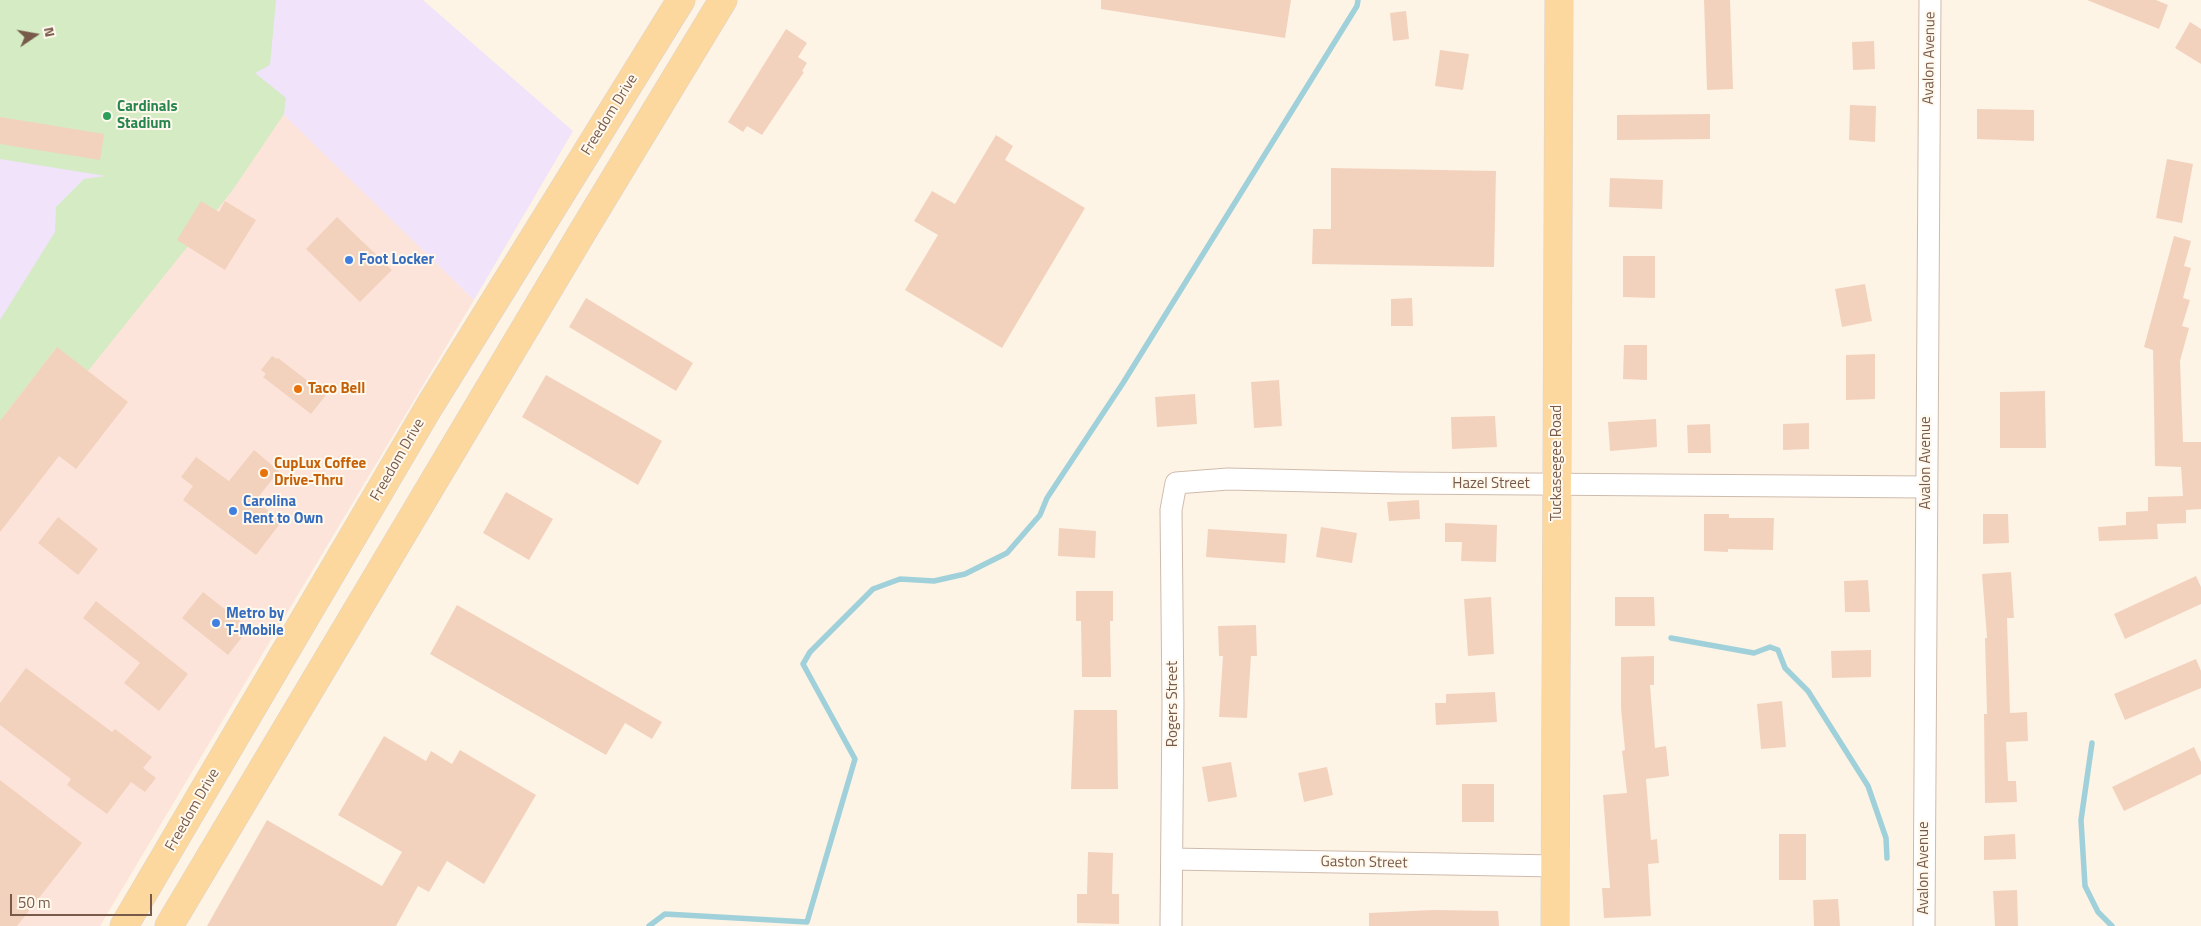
<!DOCTYPE html>
<html>
<head>
<meta charset="utf-8">
<style>
	body { margin:0 }
	#map { position:relative; width:2201px; height:926px; overflow:hidden; background:#fdf4e6; font-family:"Titillium Web",sans-serif }
	canvas { display:block }
	.north { position:absolute; left:10px; top:10px; width:50px; height:50px; -webkit-text-stroke:4px #fff8ed; paint-order:stroke; rotate:78deg; font-size:14px; font-weight:700; line-height:20px; text-align:center; color:#785a4a }
	.north::after { content:''; display:block; margin:auto; width:18px; height:22px; background:#785a4a; clip-path:polygon(50% 0,100% 100%,50% 72%,0 100%) }
	.scale { position:absolute; left:10px; top:894px; width:142px; height:22px; box-sizing:border-box; border:2px solid #785a4a; border-top:0; padding-left:6px; font-size:15px; line-height:18px; white-space:nowrap; color:#785a4a; -webkit-text-stroke:4px #fff8ed; paint-order:stroke }
</style>
</head>
<body>
<div id="map">
<canvas width="2201" height="926"></canvas>
<div class="north">N</div>
<div class="scale">50 m</div>
</div>
<script>
const c = document.querySelector('canvas').getContext('2d');
c.lineJoin = 'round';
function fill(path, color) { c.fillStyle = color; c.fill(path, 'evenodd'); }
function strokePath(path, color, width, dash) { c.strokeStyle = color; c.lineWidth = width; c.lineCap = dash ? 'butt' : 'round'; c.setLineDash(dash || []); c.stroke(path); }
function write(font, color, halo, rows, align = 'center') {
  c.font = font + ' "Titillium Web",sans-serif'; c.lineWidth = 4; c.setLineDash([]); c.textBaseline = 'middle'; c.strokeStyle = halo; c.fillStyle = color; for (const [text, x, y, turn = 0] of rows) {
    c.save(); c.translate(x, y); c.rotate((+turn || 0) * Math.PI / 180); c.textAlign = isNaN(turn) ? turn : align; if (halo) c.strokeText(text, 0, 0); c.fillText(text, 0, 0); c.restore();
  }
}
fill(new Path2D(`
	M248 79 474 300 100 926H0V393Z`), '#fde4da');
fill(new Path2D(`
	M0 0H423L573 131 474 300 248 80 0 393Z`), '#f1e3fa');
fill(new Path2D(`
	M0 0H276L270 65 255 73 286 98 284 114 232 191 88 371 56 348 0 421V320L55 232 56 207 84 179 106 176 0 159Z`), '#d4ebc4');
strokePath(new Path2D(`
	M1671 638 1754 653 1770 647 1778 650 1785 668 1808 691 1868 786 1886 838 1887 858
	M2092 743 2081 820 2085 886 2098 912 2112 926
	M649 926 665 914 807 922 855 759 803 664 810 652 873 589 900 579 934 581 965 574 1007 553 1040 515 1047 498 1123 383 1357 6 1358 0`), '#a0d1da', 5.5);
fill(new Path2D(`
	M1101 0H1291L1285 38 1101 9Z
	M1704 0H1730L1733 89 1707 90Z
	M2087 0H2156L2168 5 2159 29Z
	M1406 11 1409 39 1393 41 1390 13Z
	M2190 22 2201 29V64L2175 48Z
	M786 29 807 43 798 57 807 63 802 71 804 72 762 135 747 126 743 132 728 122Z
	M1874 41 1875 69 1853 70 1852 42Z
	M1440 50 1469 54 1463 90 1435 86Z
	M1850 105 1876 106 1875 142 1849 140Z
	M1977 109 2034 110V141L1977 139Z
	M1710 114V139L1617 140V115Z
	M0 117 104 134 100 160 0 144Z
	M996 135 1013 146 1005 160 1085 208 1002 348 905 290 938 235 914 221 932 191 955 204Z
	M2167 159 2193 164 2182 223 2156 218Z
	M1331 168 1496 171 1494 267 1312 264 1313 229H1331Z
	M1610 178 1663 180 1662 209 1609 207Z
	M201 201 219 212 225 201 256 220 225 270 177 240Z
	M337 217 392 270 360 302 306 249Z
	M2174 236 2191 241 2184 266 2191 268 2183 298 2190 300 2182 326 2189 328 2180 361 2183 442H2201V509L2186 510V523L2157 524 2158 539 2099 541 2098 527 2126 525V512L2148 511V497L2183 496 2181 467 2155 466 2153 350 2144 347Z
	M1623 256H1655V298L1623 297Z
	M1865 284 1872 321 1842 327 1835 289Z
	M586 298 693 363 676 391 569 327Z
	M1412 298 1413 326H1391V299Z
	M1624 345H1647V380L1623 379Z
	M57 347 128 402 76 469 59 456 0 532V421Z
	M1875 354V399L1846 400V355Z
	M272 356 277 359 278 358 326 395 311 414 263 377 266 374 261 370Z
	M546 375 662 441 638 485 522 417Z
	M1279 380 1282 426 1254 428 1251 382Z
	M2045 391 2046 448H2000V392Z
	M1195 394 1197 424 1157 427 1155 397Z
	M1495 416 1497 447 1452 449 1451 417Z
	M1656 419 1657 447 1610 451 1608 422Z
	M1809 423V449L1783 450V424Z
	M1710 424 1711 453H1688L1687 425Z
	M254 450 279 471 255 501 282 521 256 555 183 500 193 486 181 477 196 457 229 481Z
	M506 492 553 519 529 560 483 533Z
	M1419 500 1420 519 1389 521 1387 502Z
	M1704 514H1729V518H1774L1773 550 1728 549V552L1704 551Z
	M1983 514H2008L2009 543 1983 544Z
	M58 517 98 549 78 575 38 543Z
	M1445 523 1497 525 1496 562 1461 561 1462 542H1445Z
	M1321 527 1357 533 1352 563 1316 557Z
	M1059 528 1096 531 1095 558 1058 556Z
	M1208 529 1287 534 1285 563 1206 557Z
	M2011 572 2014 618H2007L2010 713 2027 712 2028 741 2006 742 2008 781H2016L2017 802 1985 803 1984 714H1987L1985 638H1987L1982 574Z
	M2196 576 2201 587V604L2125 639 2114 614Z
	M1868 580 1870 612H1845L1844 581Z
	M1076 591H1113V621H1110L1111 677H1082L1081 621H1076Z
	M203 592 249 628 228 655 182 618Z
	M1491 597 1494 654 1468 656 1464 599Z
	M1615 597H1654L1655 626H1615Z
	M96 601 188 674 159 711 124 683 140 663 83 618Z
	M457 605 662 722 652 739 625 723 606 755 430 654Z
	M1256 625 1257 656H1251L1247 718 1219 717 1223 656H1219L1218 626Z
	M1871 650V677L1832 678 1831 651Z
	M1654 656V685H1650L1655 748 1666 746 1669 776 1646 779 1651 840 1657 839 1659 863 1648 864 1651 916 1604 918 1602 888H1610L1603 795 1627 793 1622 751 1625 750 1621 708V657Z
	M2196 659 2201 671V688L2125 720 2114 694Z
	M26 668 112 732 115 729 152 757 143 768 156 778 145 792 131 782 107 814 67 785 71 779 0 725V703Z
	M1495 692 1497 722 1436 725 1435 703H1446V694Z
	M1782 701 1786 747 1761 749 1757 704Z
	M1074 710H1117L1118 789H1071Z
	M384 736 426 761 431 751 452 764 460 750 536 795 484 884 447 861 429 892 418 886 396 926H207L267 820 382 886 402 852 338 815Z
	M2194 747 2201 762V774L2124 811 2112 787Z
	M1231 762 1237 797 1208 802 1202 767Z
	M1327 767 1333 795 1304 802 1298 773Z
	M0 780 82 843 17 926H0Z
	M1462 784H1494V822H1462Z
	M1779 834H1806V880H1779Z
	M2015 834 2016 859 1984 860V836Z
	M1088 852 1113 853 1112 894H1119V924L1077 923V894H1087Z
	M2017 890 2018 926H1995L1993 891Z
	M1838 899 1840 926H1814L1813 900Z
	M1433 910 1498 911 1499 926H1369V913Z`), '#f3d2bd');
const minor = new Path2D(`
	M1172 859 1556 866
	M1171 926 1173 704 1171 510 1176 483 1228 479 1398 483 1926 487
	M1924 926 1930 0`);
const major = new Path2D(`
	M124 926 429 407 681 0
	M169 926 583 231 723 0
	M1555 926 1559 0`);
strokePath(minor, '#cfbbac', 23);
strokePath(major, '#dcd4d0', 29);
strokePath(minor, '#fff', 21);
strokePath(major, '#fdd89e', 28);
for (const [x, y, r, color] of [
	[107,116,5,"#2e9e5b"],
	[349,260,5,"#3f7fe0"],
	[298,389,5,"#e8710a"],
	[264,473,5,"#e8710a"],
	[233,511,5,"#3f7fe0"],
	[216,623,5,"#3f7fe0"]
]) { const dot = new Path2D(); dot.arc(x, y, r, 0, 2 * Math.PI); c.fillStyle = color; c.fill(dot); strokePath(dot, '#fff8ed', 2); }
write('15px', '#785a4a', '#fff8ed', [
	["Avalon Avenue",1930,58,-89],
	["Freedom Drive",610,115,-58],
	["Freedom Drive",398,460,-60],
	["Tuckaseegee Road",1557,463,-90],
	["Avalon Avenue",1926,463,-90],
	["Hazel Street",1491,484],
	["Rogers Street",1173,704,-90],
	["Freedom Drive",193,810,-60],
	["Gaston Street",1364,863,1],
	["Avalon Avenue",1924,868,-90]
]);
write('bold 15px', '#27864d', '#fff8ed', [
	["Cardinals",117,107],
	["Stadium",117,124]
], 'left');
write('bold 15px', '#366cbe', '#fff8ed', [
	["Foot Locker",359,260],
	["Carolina",243,502],
	["Rent to Own",243,519],
	["Metro by",226,614],
	["T-Mobile",226,631]
], 'left');
write('bold 15px', '#c56008', '#fff8ed', [
	["Taco Bell",308,389],
	["CupLux Coffee",274,464],
	["Drive-Thru",274,481]
], 'left');
</script>
</body>
</html>
